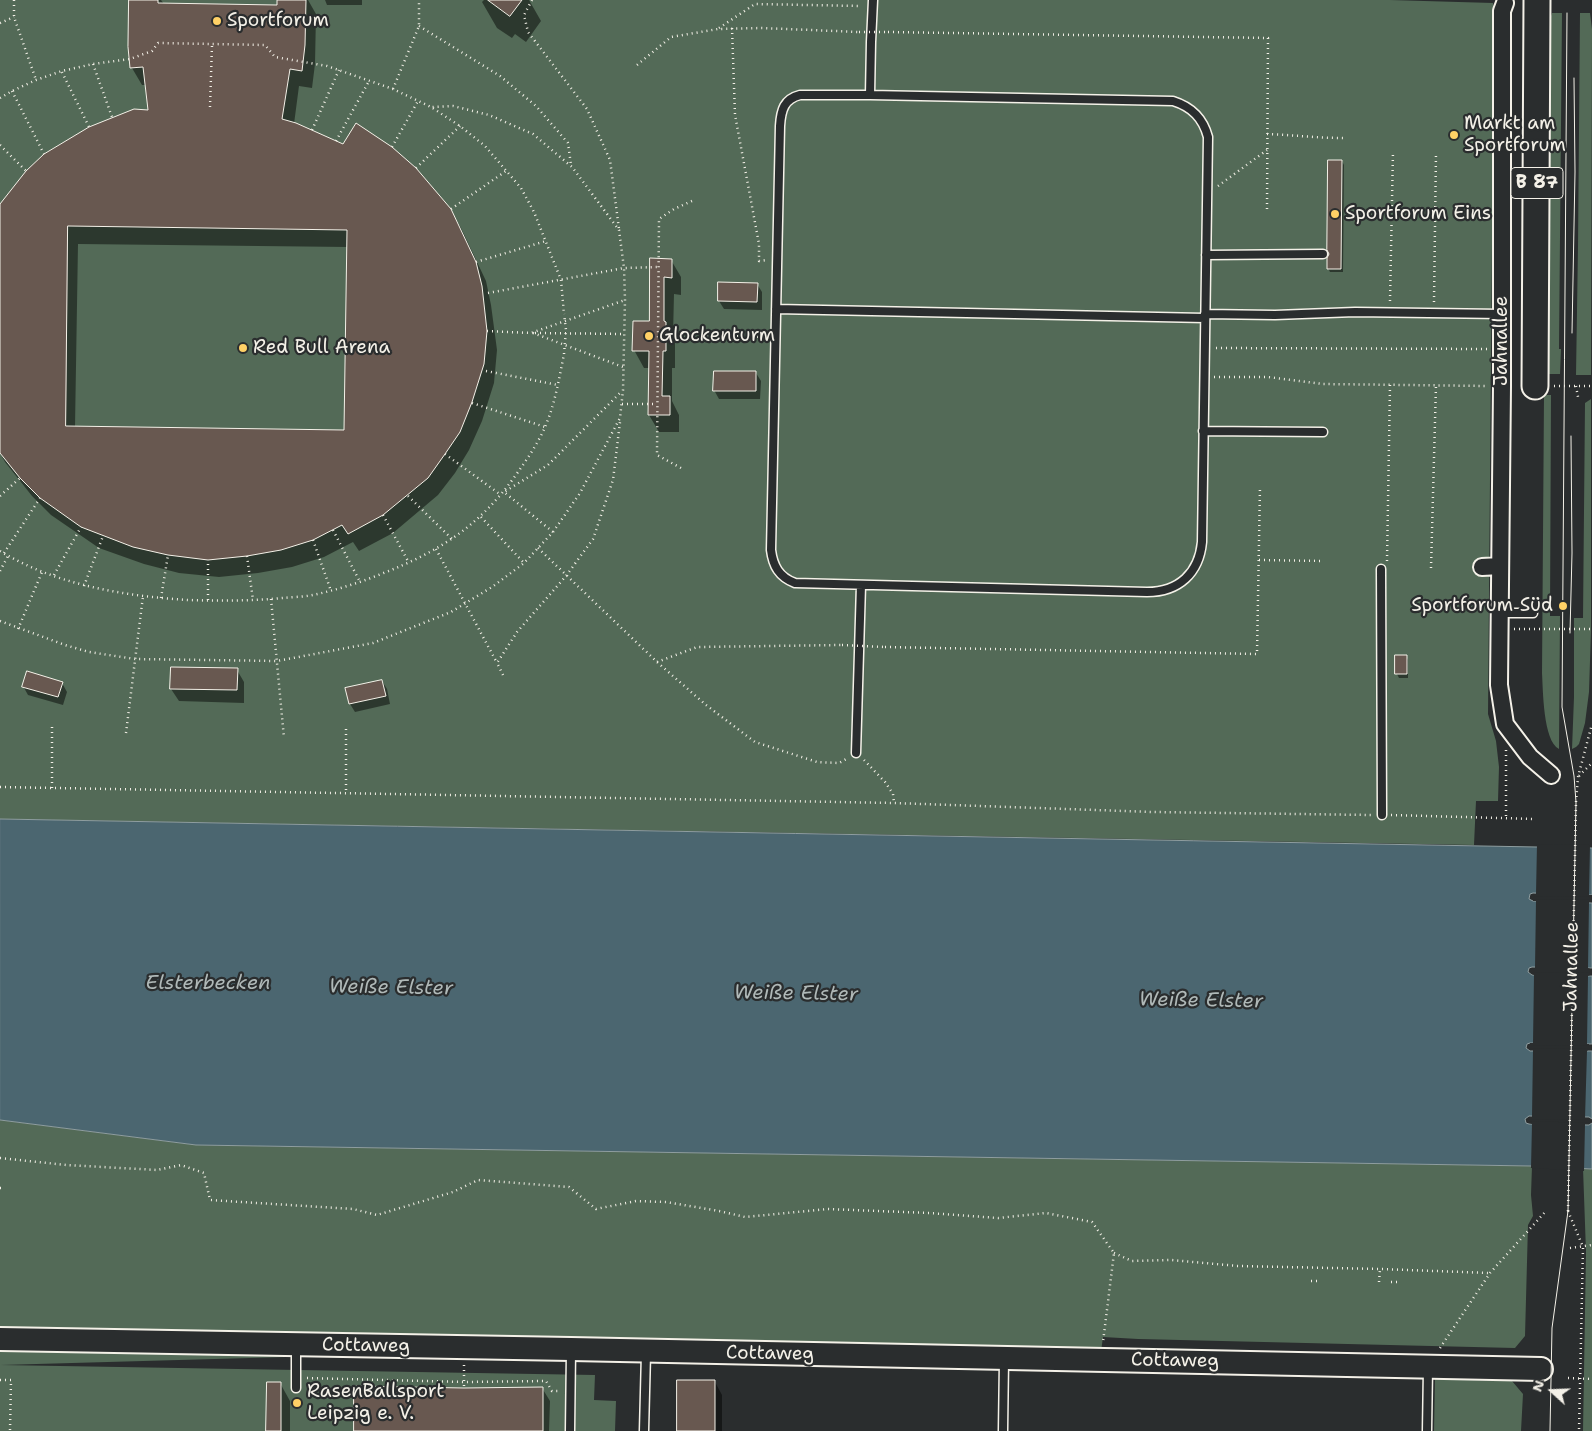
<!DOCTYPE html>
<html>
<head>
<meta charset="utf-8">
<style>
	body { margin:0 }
	#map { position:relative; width:1592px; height:1431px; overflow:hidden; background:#2a2d2e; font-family:"Shantell Sans",sans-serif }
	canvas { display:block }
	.north { position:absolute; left:1527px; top:1366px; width:50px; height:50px; -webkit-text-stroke:4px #2a2d2e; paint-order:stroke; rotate:290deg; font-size:14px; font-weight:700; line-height:20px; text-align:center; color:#f4f1e8 }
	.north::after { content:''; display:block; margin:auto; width:18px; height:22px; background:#f4f1e8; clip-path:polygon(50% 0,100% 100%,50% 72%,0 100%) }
</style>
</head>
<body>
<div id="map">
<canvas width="1592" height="1431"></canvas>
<div class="north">N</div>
</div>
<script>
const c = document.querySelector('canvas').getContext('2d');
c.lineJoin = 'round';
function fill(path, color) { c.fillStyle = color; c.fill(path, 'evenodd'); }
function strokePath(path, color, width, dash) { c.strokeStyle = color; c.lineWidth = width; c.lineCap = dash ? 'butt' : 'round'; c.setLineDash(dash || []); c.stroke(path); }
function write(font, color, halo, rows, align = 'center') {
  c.font = font + ' "Shantell Sans",sans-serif'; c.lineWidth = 4.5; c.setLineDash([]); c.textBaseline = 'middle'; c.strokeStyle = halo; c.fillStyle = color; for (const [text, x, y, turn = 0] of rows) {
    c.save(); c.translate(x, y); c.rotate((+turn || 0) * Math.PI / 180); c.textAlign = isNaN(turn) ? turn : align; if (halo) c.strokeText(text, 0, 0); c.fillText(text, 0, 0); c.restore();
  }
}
fill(new Path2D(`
	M0 0H1390L1493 3 1494 10 1488 714 1496 741 1499 767 1498 801H1476L1474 845 0 819Z
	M1552 13H1562L1559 349H1561L1560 374H1543L1548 25Z
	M1580 13H1590L1592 29 1591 375H1576L1578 246Z
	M1544 395H1551L1550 616H1560L1559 749C1543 741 1543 689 1542 673Z
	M1591 399V630L1589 692 1585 723 1579 744 1576 747 1572 749 1574 697V618H1583L1585 403Z
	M0 1120 196 1145 1532 1166 1531 1195 1533 1216 1528 1225 1525 1336 1515 1348 1138 1339 1103 1337 1100 1359 571 1349 1 1365 595 1375 594 1400 616 1401 615 1431H0Z
	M1583 1168 1592 1169V1431H1583L1586 1252Z
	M1435 1379 1512 1381 1523 1394 1521 1431H1434Z`), '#536a57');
const water = new Path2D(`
	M0 819 1592 848V895L1533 893 1530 894 1529 899 1533 901 1592 903V968L1532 967 1529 968 1528 972 1532 975 1592 976V1044L1530 1043 1527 1044 1526 1048 1530 1051H1592V1119L1589 1117 1529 1116 1525 1119 1526 1123 1529 1124 1589 1125 1592 1123V1169L1532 1166 196 1145 0 1120Z`);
fill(water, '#4b6670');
strokePath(water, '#8f9ea0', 1);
fill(new Path2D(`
	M1537 844 1590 845 1589 895H1592V897L1533 896V894H1536Z
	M1533 899 1592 900V902H1589L1588 968 1591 969V970H1532V968H1535L1536 901H1533Z
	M1532 972 1591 973V975L1588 976 1587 1044H1589V1046L1530 1045V1043H1533L1534 975 1532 974Z
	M1530 1048 1589 1049 1587 1051 1585 1118H1588V1120L1529 1119V1117H1532L1533 1050H1530Z
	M1529 1121 1588 1123V1124H1585L1584 1171 1531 1168 1532 1124 1529 1123Z`), '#2a2d2e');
fill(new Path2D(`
	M130 0H161L164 4 278 7 279 0H308L316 14 315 64 312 88 299 86 294 124 450 209 461 228 486 281 491 305 497 350 494 383 482 421 469 450 455 473 438 495 393 533 359 551 353 542 324 557 292 567 258 573 219 577 179 573 144 564 99 548 51 515 32 496 5 462 0 453V207L149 111 146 85H142L132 68ZM78 244 348 247 345 431 75 427Z
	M325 0H362V5H327Z
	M484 0H529L541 21 526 42 515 34 512 38 497 28 482 2Z
	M1342 161 1344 165 1343 272H1330L1328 268Z
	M652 260H671L681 277V295L674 294 673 336 675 340V368H672V401L679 415V432H659L649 415 650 368H644L634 350 651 323Z
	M720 284H757L762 292V310L724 309 719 301Z
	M756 373 761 381 760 399H719L714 390Z
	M1397 656H1406L1408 660V678H1399L1397 674Z
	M237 670 244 682V703L179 701 171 689Z
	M382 681 387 689 390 704 355 712 350 704Z
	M62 683 67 692 63 705 28 695 23 686Z
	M715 1382 722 1395V1431H678Z
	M280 1383 290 1401V1431H267Z
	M542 1388 550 1401 549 1431H355Z`), '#0007');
const building = new Path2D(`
	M129 0H158V3L277 5V0H306L305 45 302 71 290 69 282 119 296 123 343 144 356 123 392 147 416 168 451 209 476 262 482 286 487 331 484 364 472 402 460 432 445 454 428 478 383 515 348 534 342 525 313 540 281 550 247 556 208 560 168 555 133 547 81 527 40 498 20 478 0 453V204L26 171 44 154 89 127 134 109 148 110 143 67 130 68 128 47ZM68 226 347 230 344 430 66 426Z
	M488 0H522L510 16Z
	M1328 160H1342L1341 269H1327V258L1329 254 1327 250Z
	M650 258 672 259V278L664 277V321L666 322V351H663L662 396H670V415H648L649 351H632L633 321H649Z
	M718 282 758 283 757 302 718 301Z
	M714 371H756V391H713Z
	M1395 655H1407V674H1395Z
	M171 667 238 668 237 690 170 689Z
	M27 671 63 682 58 697 22 687Z
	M382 680 386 696 349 704 345 688Z
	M677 1380H715V1431H677Z
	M267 1382H281V1431H266Z
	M354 1386 464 1388 543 1387V1431H354Z`);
fill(building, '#685850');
strokePath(building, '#f4f1e8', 1);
const lane = new Path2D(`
	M800 95H870L1173 101C1192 107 1203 118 1208 137L1202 542C1199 573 1179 592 1147 592L795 583C779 577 773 566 771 550L780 126C781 110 784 99 800 95Z
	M870 95 871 42 873 0
	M1206 255 1323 254
	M776 309 1205 318
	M1205 314 1275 315 1355 312 1502 314
	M1203 431 1323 432
	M1381 569 1382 815
	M1500 613H1533
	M856 753 861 585
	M296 1347V1388
	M570 1431 571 1351
	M644 1431 646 1353
	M1003 1431 1004 1360
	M1427 1431 1428 1368`);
const street = new Path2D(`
	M1505 3 1502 11V386L1499 685 1505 724 1530 757 1551 775
	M1482 567 1500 566`);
const secondary = new Path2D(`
	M0 1339 571 1349 1541 1369`);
const primary = new Path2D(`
	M1535 386 1537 0`);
strokePath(lane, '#f4f1e8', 11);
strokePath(street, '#f4f1e8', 20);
strokePath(secondary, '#f4f1e8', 26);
strokePath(primary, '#f4f1e8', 29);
strokePath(new Path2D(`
	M14 0V17L36 80
	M532 0 524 15 528 32 587 109 610 160 619 229
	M0 23 14 17
	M419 26 500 76 536 106 568 143 571 165
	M719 28 755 4 861 6
	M732 28 735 115 759 244V261L767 260
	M888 32 1268 38 1267 209
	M93 64 112 117
	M637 65 671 37 718 29 762 28 859 32
	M62 72 89 127
	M393 89 419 26V0
	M12 91 44 154
	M0 98 12 91 36 80 62 71 93 64 130 59 152 51 158 43 265 45 275 57 327 66 393 89 431 107 460 126 485 146 521 188 534 212 561 280 564 314
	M210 107 212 45
	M312 130 339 70
	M1267 134C1293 135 1318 138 1343 138
	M336 141 369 81
	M0 145 26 171
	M392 147 418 101
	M416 168 460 126
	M1218 186 1267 150
	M451 209 506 171
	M476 262 546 241
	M488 293 624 268 659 267
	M1390 301 1393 151
	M1434 302 1436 152
	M487 331 531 333 625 300
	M533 333 623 367
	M535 333 625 334
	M702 335 765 337
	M1216 348 1488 349
	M486 371 558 385
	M1214 377H1268L1323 384 1488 386
	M1554 386H1592
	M1576 386 1578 397
	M472 403 545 427
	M622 404H657
	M445 454 501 495
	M681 468 657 455 659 219 674 209 692 201
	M0 496 20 478
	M408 496 452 539
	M383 515 409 563
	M481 517 524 563
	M333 530 360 582
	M553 532 504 492 548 465 622 391
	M313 540 331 591
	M538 548 657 662 706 705 755 742 817 762 839 763 848 758
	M436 549 497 663
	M0 551C56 585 124 596 188 600 220 601 251 601 283 598 292 597 303 597 313 595 336 590 359 583 381 574 441 551 481 525 518 472 528 458 538 443 545 427 555 404 559 379 564 354
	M4 553 40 498
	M247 556 253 600
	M1259 560 1323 561
	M1387 561 1390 385
	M1431 568 1436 385
	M0 571 8 556
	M54 575 81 527
	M84 586 103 536
	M161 598 168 555
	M271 599 284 738
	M208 600V560
	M0 621 65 645 89 652 135 659 277 661 373 643 451 612 492 587 524 563 553 532 580 493 620 418 623 390 625 300 624 268 619 230 572 167 533 134 489 115 453 106 431 107
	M18 629 42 572
	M1514 629H1592
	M885 647 1257 654 1260 486
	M657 662 697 647 842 645
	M503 675 497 663 517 632 566 576 593 539 613 480 620 422
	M346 729V794
	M126 733 143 596
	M1506 750V819
	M864 760 885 782 893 794 894 803
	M1579 776 1592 763
	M0 787 894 803 1153 812 1371 815
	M52 788V725
	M1576 802 1578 777 1592 724
	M1391 815 1535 819
	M0 1158 66 1165 157 1170 181 1165 204 1173 210 1200 353 1209 377 1215 453 1192 478 1180 569 1187 596 1209 636 1201 666 1202 719 1211 745 1217 828 1209 929 1213 998 1218 1046 1213 1092 1222 1114 1253 1103 1342
	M0 1188H1
	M1568 1211 1583 1247 1579 1431
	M1570 1248 1592 1245
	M1114 1253 1132 1261 1171 1260 1238 1266 1380 1269 1490 1273
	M1311 1281H1319
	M1379 1282 1380 1269
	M1391 1282H1399
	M1440 1348 1490 1273 1546 1211
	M464 1365V1388
	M307 1378 464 1382 546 1381 552 1391H561
	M1568 1378 1592 1379
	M0 1380H11L10 1431`), '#f4f1e8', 2.5, [1, 4]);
strokePath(lane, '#2a2d2e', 8);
strokePath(street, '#2a2d2e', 16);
strokePath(secondary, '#2a2d2e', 22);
strokePath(primary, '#2a2d2e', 25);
strokePath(new Path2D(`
	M1572 333 1575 172 1574 78
	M1570 633 1572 553 1571 436
	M1550 1431 1552 1328 1568 1211 1576 802 1574 776 1562 707 1567 13`), '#f4f1e8', 1);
strokePath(new Path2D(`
	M859 32H888
	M564 354 566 330 564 314
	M842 645 885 647
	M1568 1211 1576 802`), '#f4f1e8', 2.5, [1, 4]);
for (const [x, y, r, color] of [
	[217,21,5,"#ffd166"],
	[1454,135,5,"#ffd166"],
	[1335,214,5,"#ffd166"],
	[649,336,5,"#ffd166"],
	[243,348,5,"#ffd166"],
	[1563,606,5,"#ffd166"],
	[297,1403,5,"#ffd166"]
]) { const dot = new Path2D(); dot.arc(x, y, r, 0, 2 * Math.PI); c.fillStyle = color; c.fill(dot); strokePath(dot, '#2a2d2e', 2); }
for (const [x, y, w] of [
	[1537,183,52]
]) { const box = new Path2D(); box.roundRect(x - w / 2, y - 15.5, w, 31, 4); c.fillStyle = '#2a2d2e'; c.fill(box); strokePath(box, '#f4f1e8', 1); }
write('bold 18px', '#f4f1e8', null, [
	["B 87",1537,183]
]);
write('19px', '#f4f1e8', '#2a2d2e', [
	["Sportforum",227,21],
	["Markt am",1464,124],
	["Sportforum",1464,146],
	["Sportforum Eins",1345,214],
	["Glockenturm",659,336],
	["Red Bull Arena",253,348],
	["Sportforum Süd",1553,606,"right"],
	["RasenBallsport",307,1392],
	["Leipzig e. V.",307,1414]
], 'left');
write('19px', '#f4f1e8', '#2a2d2e', [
	["Jahnallee",1502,341,-90],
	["Jahnallee",1572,967,-89],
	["Cottaweg",366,1346,1],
	["Cottaweg",770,1354,1],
	["Cottaweg",1175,1361,1]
]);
write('italic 20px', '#b0b9b8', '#2a2d2e', [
	["Elsterbecken",208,984],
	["Weiße Elster",391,988,1],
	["Weiße Elster",796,994,1],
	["Weiße Elster",1201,1001,1]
]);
</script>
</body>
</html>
